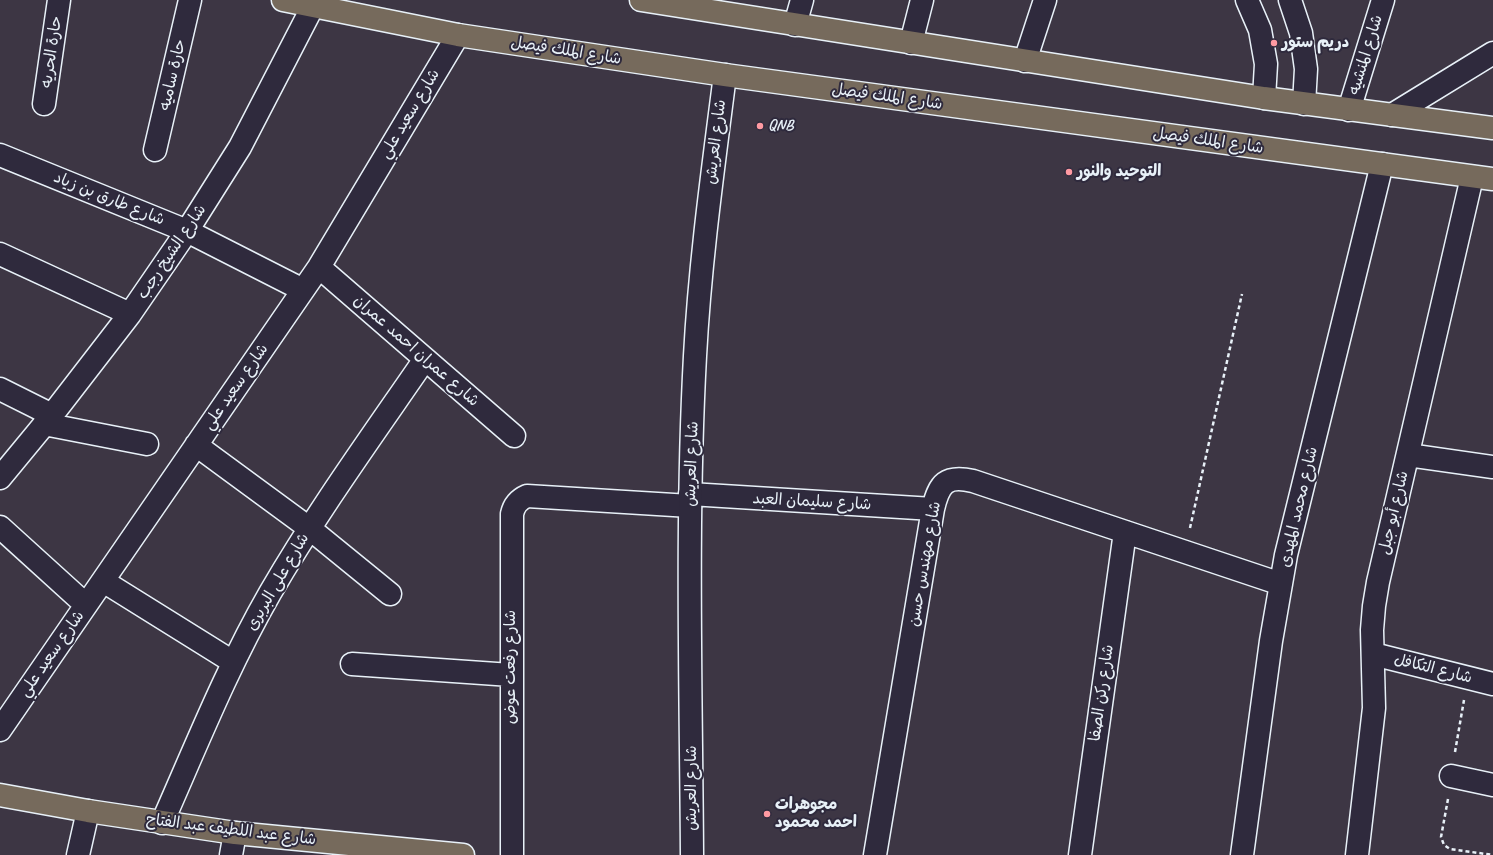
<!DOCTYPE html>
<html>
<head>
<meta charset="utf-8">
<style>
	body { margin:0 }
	canvas { display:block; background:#3d3644 }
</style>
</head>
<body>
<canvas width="1493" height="855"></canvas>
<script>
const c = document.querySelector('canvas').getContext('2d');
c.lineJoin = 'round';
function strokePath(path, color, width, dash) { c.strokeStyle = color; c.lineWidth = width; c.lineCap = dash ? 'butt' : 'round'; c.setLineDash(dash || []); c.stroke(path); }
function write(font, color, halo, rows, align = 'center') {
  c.font = font + ' Caveat,"Playpen Sans Arabic",sans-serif'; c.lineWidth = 4; c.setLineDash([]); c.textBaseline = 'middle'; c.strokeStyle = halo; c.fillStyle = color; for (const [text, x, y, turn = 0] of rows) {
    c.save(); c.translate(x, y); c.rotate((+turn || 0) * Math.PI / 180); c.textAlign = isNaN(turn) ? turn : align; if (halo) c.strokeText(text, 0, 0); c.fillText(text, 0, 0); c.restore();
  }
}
const street = new Path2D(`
	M795 25 802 0
	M911 43 922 0
	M1025 61 1045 0
	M44 104 59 0
	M1349 110 1383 0
	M1392 115 1493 53
	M155 150 190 0
	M0 155 187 231 303 290
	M0 254 130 314
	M319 267 514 436
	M0 389 52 415
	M44 424 147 444
	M196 445 309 528 390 594
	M1408 455 1493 467
	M0 478 52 415 130 314 187 231 240 147 313 6
	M690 494 933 509
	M0 527 86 605
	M103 581 233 662
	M1373 654 1493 684
	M352 664 511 675
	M0 730 319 267 458 35
	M1451 776 1493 785
	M162 823C196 746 228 666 270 593 317 512 372 436 425 359
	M78 855 88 811
	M231 855 235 833
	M512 855V514C514 505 518 500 527 496L690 506
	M875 855 933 509C939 483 946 475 973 481L1281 584
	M1080 855 1125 532
	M1242 855 1271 641 1286 555 1382 164
	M1357 855 1374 708 1372 630 1374 606 1378 582 1472 177`);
const secondary = new Path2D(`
	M1247 0 1260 30 1266 64 1264 98
	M1290 0 1301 33 1306 69 1304 104
	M692 855C691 689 686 522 695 356 700 262 713 169 725 75`);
const primary = new Path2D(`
	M283 0 458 35 725 75 1493 179
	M641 0 1264 98 1493 128
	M0 795 88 811 235 833 463 855`);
strokePath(street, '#e8f1f8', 25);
strokePath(secondary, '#e8f1f8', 25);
strokePath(primary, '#e8f1f8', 25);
strokePath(new Path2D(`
	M1190 528 1242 294
	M1455 752 1464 700
	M1448 799 1441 837 1444 845 1450 849 1493 855`), '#e8f1f8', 2.5, [4, 3]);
strokePath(street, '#2f2a3d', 22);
strokePath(secondary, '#2f2a3d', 22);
strokePath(primary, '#766a5c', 22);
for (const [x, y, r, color] of [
	[1274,43,4,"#ff9aa2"],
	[760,126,4,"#ff9aa2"],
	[1069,172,4,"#ff9aa2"],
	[767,814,4,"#ff9aa2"]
]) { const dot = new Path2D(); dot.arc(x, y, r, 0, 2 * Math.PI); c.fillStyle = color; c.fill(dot); strokePath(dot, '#2f2a3d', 1.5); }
write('bold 16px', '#e8f1f8', '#2f2a3d', [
	["دريم ستور",1282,43],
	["QNB",768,126],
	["التوحيد والنور",1077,172],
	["مجوهرات",775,805],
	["احمد محمود",775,823]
], 'left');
write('16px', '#e8f1f8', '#2f2a3d', [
	["شارع الملك فيصل",566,51,9],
	["حارة الحريه",52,52,-82],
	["شارع المنشيه",1366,55,-73],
	["حارة ساميه",173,75,-77],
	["شارع الملك فيصل",887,97,8],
	["شارع سعيد علي",410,114,-59],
	["شارع الملك فيصل",1208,141,8],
	["شارع العريش",716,142,-83],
	["شارع طارق بن زياد",109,199,22],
	["شارع الشيخ رجب",172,252,-56],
	["شارع عمران احمد عمران",416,351,41],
	["شارع سعيد علي",236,387,-55],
	["شارع العريش",692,464,-88],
	["شارع سليمان العبد",812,502,3],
	["شارع محمد المهدى",1299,507,-77],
	["شارع أبو جبل",1394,513,-77],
	["شارع مهندس حسن",925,564,-80],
	["شارع على البربرى",278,582,-60],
	["شارع سعيد علي",52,654,-55],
	["شارع رفعت عوض",511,667,-90],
	["شارع التكافل",1433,669,14],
	["شارع ركن الصفا",1102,693,-82],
	["شارع العريش",692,788,-90],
	["شارع عبد اللطيف عبد الفتاح",231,830,7]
]);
</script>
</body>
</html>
